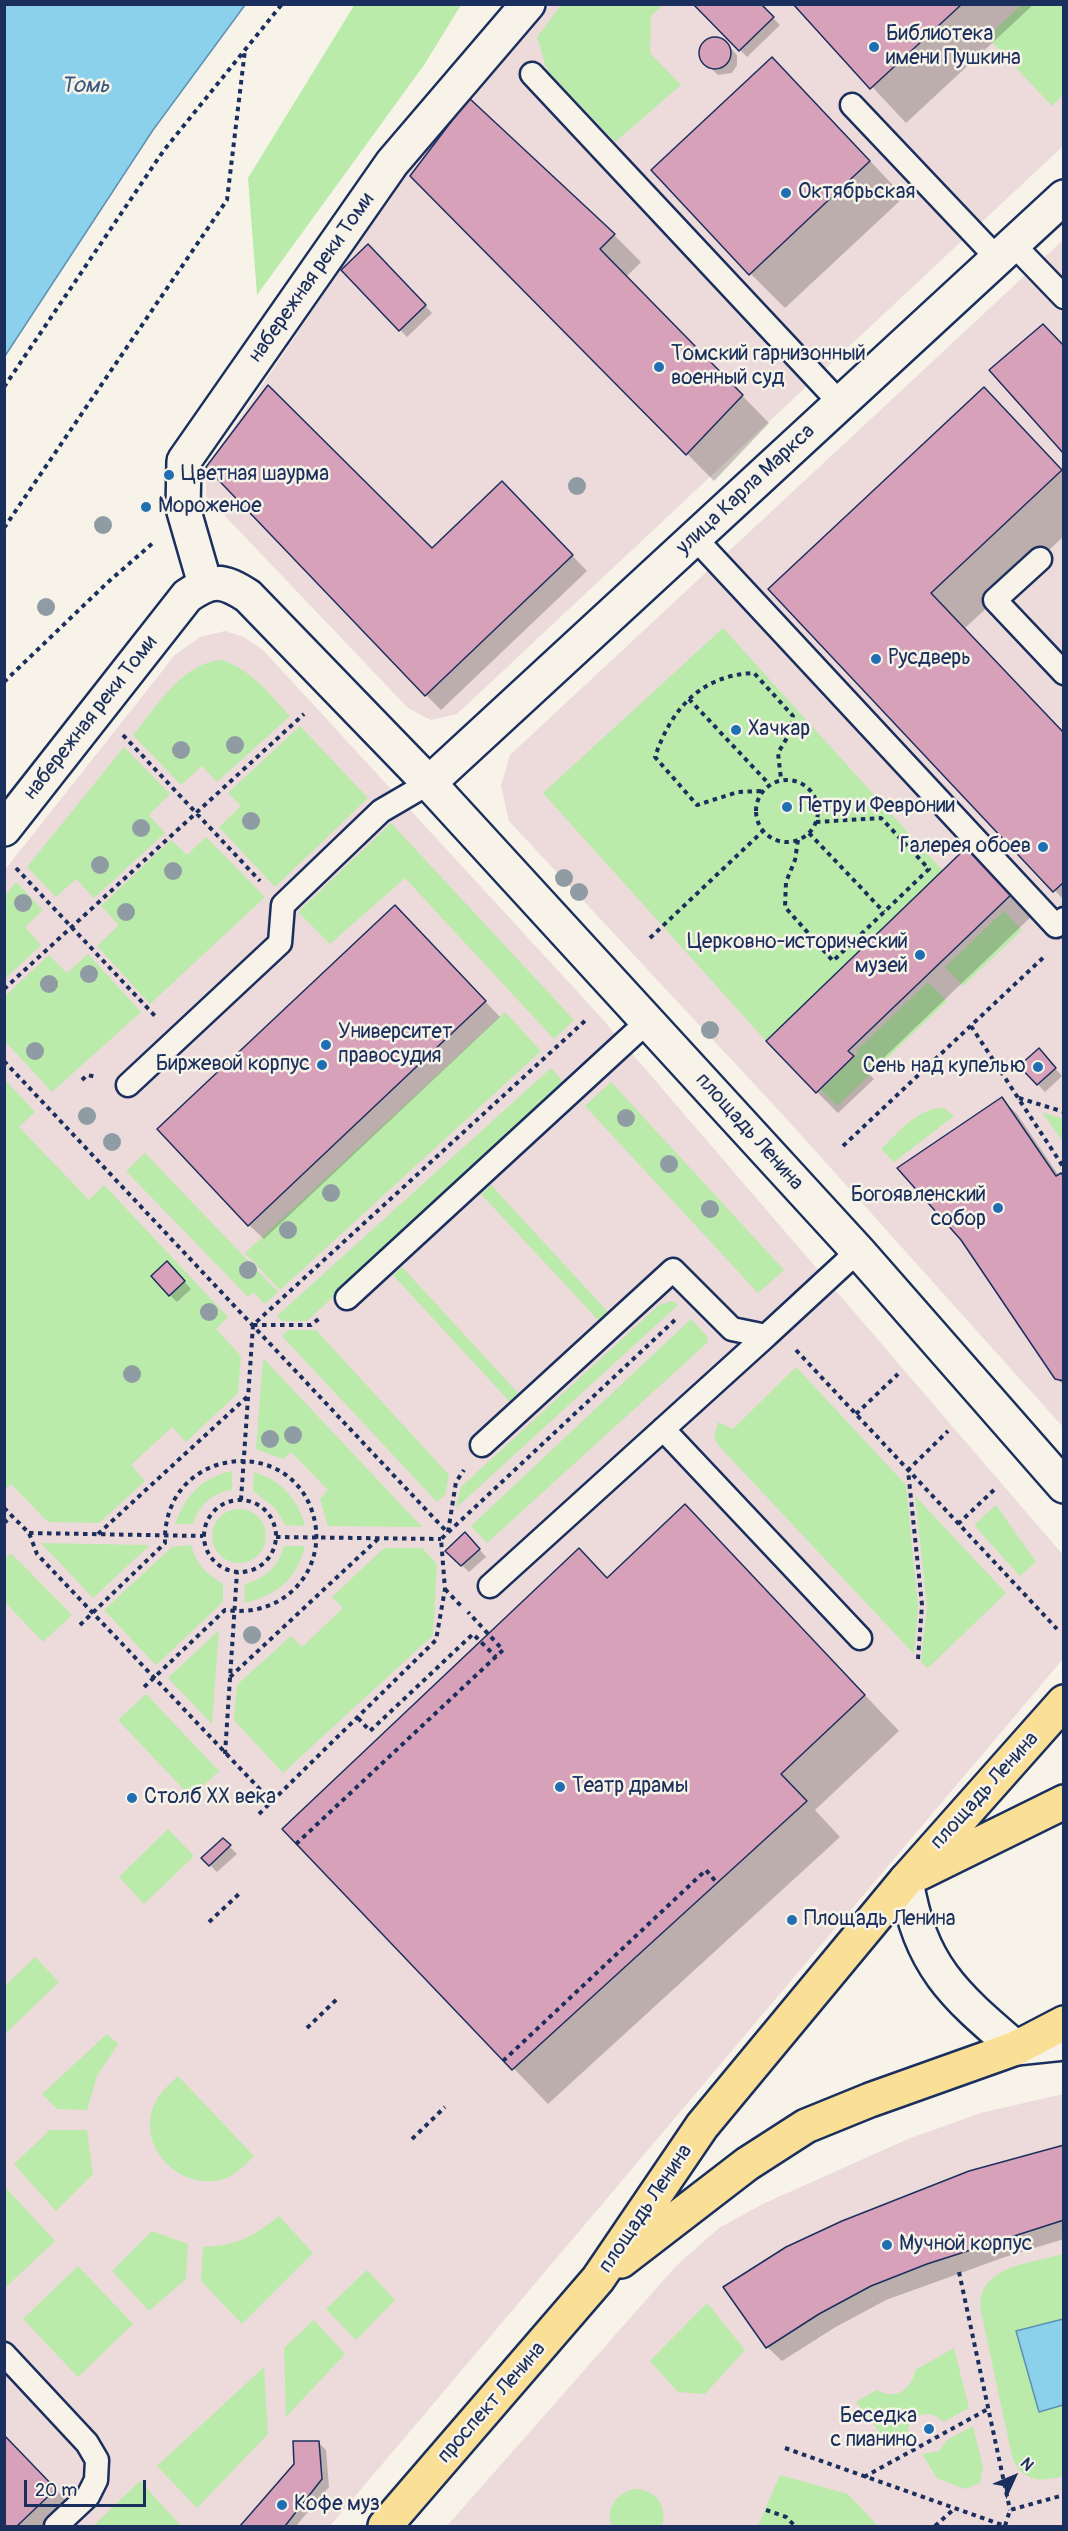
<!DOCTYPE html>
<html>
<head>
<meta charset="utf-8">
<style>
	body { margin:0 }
	#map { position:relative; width:1068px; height:2531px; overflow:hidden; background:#f7f3e8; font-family:Pangolin,sans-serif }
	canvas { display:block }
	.frame { position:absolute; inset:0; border:6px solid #1b2f5e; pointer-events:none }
	.north { position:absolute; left:984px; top:2447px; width:60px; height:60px; -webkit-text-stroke:4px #f7f3e8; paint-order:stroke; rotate:46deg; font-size:16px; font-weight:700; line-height:24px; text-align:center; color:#1b2f5e }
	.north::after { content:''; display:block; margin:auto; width:21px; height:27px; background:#1b2f5e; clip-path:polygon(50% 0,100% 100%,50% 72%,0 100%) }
	.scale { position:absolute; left:24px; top:2480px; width:122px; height:27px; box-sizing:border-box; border:3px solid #1b2f5e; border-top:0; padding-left:8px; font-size:18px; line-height:21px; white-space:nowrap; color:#1b2f5e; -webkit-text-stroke:4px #f7f3e8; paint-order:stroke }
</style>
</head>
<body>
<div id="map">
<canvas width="1068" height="2531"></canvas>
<div class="frame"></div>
<div class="north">N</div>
<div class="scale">20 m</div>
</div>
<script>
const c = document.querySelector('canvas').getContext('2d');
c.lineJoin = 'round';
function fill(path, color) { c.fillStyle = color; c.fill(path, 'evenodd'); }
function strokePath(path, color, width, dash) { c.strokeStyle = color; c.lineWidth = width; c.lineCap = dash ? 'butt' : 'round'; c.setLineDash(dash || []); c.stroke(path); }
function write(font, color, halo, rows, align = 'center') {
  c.font = font + ' Pangolin,sans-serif'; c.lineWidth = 5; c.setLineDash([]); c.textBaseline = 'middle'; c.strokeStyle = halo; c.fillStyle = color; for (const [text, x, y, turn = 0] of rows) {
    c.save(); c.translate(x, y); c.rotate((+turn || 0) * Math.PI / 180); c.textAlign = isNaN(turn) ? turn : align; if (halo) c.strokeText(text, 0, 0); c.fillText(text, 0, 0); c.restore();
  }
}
fill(new Path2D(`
	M550 5H1063V146L457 714 431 720 408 708 206 496V468L403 177Z
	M1063 240V1427L784 1116 509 821 501 786 510 755Z
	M225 631 244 637 263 650 598 1014 1063 1555V1659L330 2526H5L4 871 175 655 200 637Z
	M1063 2094V2526H447L676 2266 719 2228 765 2203 908 2139 981 2113Z`), '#eddada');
fill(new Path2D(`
	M355 4 461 5 424 65 257 295 248 178Z
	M1022 4 1063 5V95L1052 106 987 37Z
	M561 5H663L651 16 650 53 681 85 615 142 547 70 537 37Z
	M723 628 943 871 766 1041 543 793Z
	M222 660C252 670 269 694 290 716L217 782 202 766 181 785 133 735C157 707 182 662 222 660Z
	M300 726 368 798 275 887 219 827 241 806 228 793Z
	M124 747 170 794 149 815 165 833 94 898 76 879 56 897 27 867Z
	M391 823 574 1020 554 1039 405 878 330 944 298 912Z
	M206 837 265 897 150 1004 97 946 119 925 101 906 171 840 187 855Z
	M16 882 43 910 25 927 41 945 5 979V896Z
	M1004 911 1022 930 963 986 945 967Z
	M88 954 141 1012 52 1092 5 1041V996L49 955 67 973Z
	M928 982 947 1001 837 1106 821 1090 858 1054 856 1051Z
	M505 1012 541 1051 280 1290 245 1253Z
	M551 1068 565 1084 307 1321H282L277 1316Z
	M5 1080 35 1112 19 1127 89 1200 104 1185 228 1317 216 1329 241 1356 238 1393 186 1442 172 1427 131 1465 145 1481 99 1523 48 1522 11 1484 5 1489Z
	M611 1082 784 1270 758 1293 585 1106Z
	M944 1108 954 1116 894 1162 881 1149C897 1134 919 1106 944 1108Z
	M1042 1112 1063 1119V1142Z
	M145 1153 278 1292 265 1304 253 1292 248 1297 126 1171Z
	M491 1185 608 1312 599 1321 481 1194Z
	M402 1267 519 1394 510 1402 393 1275Z
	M673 1301 678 1305 456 1508 461 1487 659 1305Z
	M691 1319 707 1336 708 1342 487 1543 471 1526Z
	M288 1330H316L449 1475 445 1495 437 1502 282 1336Z
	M263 1358 422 1527 328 1526 320 1499 328 1490 291 1452 283 1459 256 1449Z
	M796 1367 906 1485 918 1606 914 1654 718 1445 714 1437 718 1422 733 1429Z
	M232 1471V1490C212 1493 199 1505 193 1524H175C186 1495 201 1478 232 1471Z
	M254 1472C281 1480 298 1499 305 1526L285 1525 275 1508 253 1491Z
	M915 1496 1006 1593 928 1668 921 1662 927 1606Z
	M996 1505 1036 1562 1020 1576 974 1525Z
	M212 1536a27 27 0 1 1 54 0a27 27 0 1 1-54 0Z
	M41 1543 150 1545 93 1598Z
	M191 1545C196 1564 206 1574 223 1584V1602L156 1665 104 1610 172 1547Z
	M284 1546H305C297 1579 276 1596 244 1603L245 1584C266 1578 278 1567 284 1546Z
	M384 1548H422L437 1564 433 1635 283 1773 234 1720 237 1685 291 1636 302 1647 343 1608 332 1597Z
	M11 1553 72 1615 43 1642 5 1602V1560Z
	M219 1630 212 1724 168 1678Z
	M146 1694 219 1771 191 1797 118 1720Z
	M168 1829 194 1856 144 1904 119 1877Z
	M35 1957 59 1982 5 2034V1986Z
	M107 2034 118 2044 97 2076 87 2110 57 2109 42 2094Z
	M178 2076 254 2156C245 2165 236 2175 224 2179 181 2192 136 2148 154 2105 159 2093 169 2085 178 2076Z
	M50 2130H87L93 2174 56 2211 14 2164Z
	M5 2187 55 2241 5 2288Z
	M279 2216 313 2253 242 2324 201 2281 203 2247C237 2245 252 2238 279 2216Z
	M152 2231 188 2244 186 2279 149 2311 112 2271Z
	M1063 2254V2319L1017 2331 1039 2411 1063 2405V2476C1040 2483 1021 2481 1012 2456L980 2307C980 2265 1030 2264 1063 2254Z
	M78 2266 133 2324 78 2377 23 2319Z
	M367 2270 395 2300 356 2340 326 2309Z
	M707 2303 745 2350 705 2394 678 2392 650 2361Z
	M314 2320 345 2354 286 2417 284 2348Z
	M954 2348 969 2408 943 2422C927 2404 903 2419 908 2441L893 2449 856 2402 877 2390C896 2401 912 2389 915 2370Z
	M264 2367 268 2434 197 2508 157 2466Z
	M973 2426 983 2467 980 2483 965 2489 937 2478 922 2454 939 2451 947 2440Z
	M780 2475 848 2494 878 2526H758Z
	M140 2481 181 2526H93Z
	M634 2489C656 2489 668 2506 662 2526H612C605 2508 616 2494 634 2489Z`), '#bbebaa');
const water = new Path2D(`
	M5 4 245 5 153 130 5 356Z
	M1063 2319V2405L1039 2412 1016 2331Z`);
fill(water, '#8bd1ec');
strokePath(water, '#5e90b3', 1.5);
fill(new Path2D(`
	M695 4H759L780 25 747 57Z
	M795 4H1034L906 123Z
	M713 39 723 40 737 55V65L732 73 718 75 703 61 702 47Z
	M807 94 904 197 785 308 750 273Z
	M412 175 614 235 641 262 626 277 769 423 714 481Z
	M368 246 432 313 407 337 343 270Z
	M1018 424 1064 472V536L965 628 1064 733V900L770 589Z
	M517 498 587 571 441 710 426 695 432 550Z
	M970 847 1035 913 868 1073 874 1079 838 1113 817 1092Z
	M410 922 500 1017 264 1239 249 1225Z
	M1046 1058 1062 1076 1045 1092 1021 1066Z
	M1002 1099 1017 1114 1059 1176 1064 1178V1385L1056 1378Z
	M174 1270 191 1289 177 1302 170 1295Z
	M685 1506 899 1731 815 1810 840 1837 548 2104 284 1829 579 1550 608 1579Z
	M472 1541 486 1557 469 1572 447 1551Z
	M223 1840 237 1854 217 1872 203 1858Z
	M1064 2147V2239L1005 2257 886 2300 834 2328 782 2361 767 2347Z
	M4 2437 70 2504 47 2526H4Z
	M319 2443 326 2450 329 2487 296 2526H242L296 2464Z`), '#0003');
const building = new Path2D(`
	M693 4H761L774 17 739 51Z
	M793 4H962L870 89Z
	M699 53a16 16 0 1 1 32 0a16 16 0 1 1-32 0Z
	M772 57 870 161 749 275 651 170Z
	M469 98 615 234 600 249 743 395 686 455 410 176Z
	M368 244 426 305 399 331 341 270Z
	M1043 324 1064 346V454L989 370Z
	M268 385 432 548 502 481 573 555 425 696 206 467Z
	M984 387 1062 470 931 593 1064 733V882L1053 892 768 589Z
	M970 844 1015 891 848 1051 854 1056 816 1093 766 1041Z
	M395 905 486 1001 248 1226 157 1129Z
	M1039 1048 1056 1068 1037 1085 1019 1066Z
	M1002 1097 1056 1176 1061 1173 1064 1177V1381L1055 1379 961 1240 897 1168Z
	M167 1261 185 1281 169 1296 151 1276Z
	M685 1504 865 1695 781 1774 807 1801 512 2070 282 1829 579 1548 607 1578Z
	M465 1532 480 1549 461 1566 445 1551Z
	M223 1838 231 1845 209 1866 201 1858Z
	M1064 2145V2220L927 2264 871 2286 819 2314 766 2348 723 2287 786 2247 842 2221 969 2171Z
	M4 2435 56 2489 17 2526H4Z
	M293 2441H319L322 2479 285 2526H240L294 2464Z`);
fill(building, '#d6a1b9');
strokePath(building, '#1b2f5e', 1.5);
const lane = new Path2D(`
	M532 74 840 403
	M852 105 997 258
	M1013 244 1064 297
	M694 537 1056 926 1064 919
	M1040 559 995 600 1064 673
	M128 1085 280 943 283 905 381 811 429 783
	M347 1298 648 1021
	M663 1429 860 1638
	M482 1445 673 1270 732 1329 766 1336 858 1251
	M490 1586 766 1336
	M4 2354 87 2443 97 2460 96 2480 88 2496 56 2526`);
const street = new Path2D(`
	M205 584 183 508 184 461 392 163 528 4
	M4 829 187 596C212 579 222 579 248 596L429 783`);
const secondary = new Path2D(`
	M1064 197 429 783 858 1251 1064 1486
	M906 1880C920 1966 953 1994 1016 2048L1064 2043`);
const primary = new Path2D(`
	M920 1873 1064 1802
	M621 2261 747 2164 806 2126 870 2100 1016 2048 1064 2023
	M385 2526 598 2279 702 2126 906 1880 1064 1702`);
strokePath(lane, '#1b2f5e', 27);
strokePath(street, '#1b2f5e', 38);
strokePath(secondary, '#1b2f5e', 38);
strokePath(primary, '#1b2f5e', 38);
strokePath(new Path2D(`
	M4 387 164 150 282 4
	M4 528 227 200 245 50
	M4 682 107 583 154 542
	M689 699 769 784
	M123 735 260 881
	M756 811a31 31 0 1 1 62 0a31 31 0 1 1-62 0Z
	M761 791 738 792 697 805 655 757C671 709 701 675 754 673L793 716 791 731 778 753 781 779
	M809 833 884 912
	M798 840 795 860 786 882 785 907 833 961 929 869 881 818 816 822
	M16 868 156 1017
	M650 938 763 831
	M4 989 304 714
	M971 1026 1064 1168
	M4 1061 447 1532
	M82 1080 87 1075 97 1077
	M1019 1098 1064 1112
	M843 1146 1046 955
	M253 1325H311L321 1317
	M796 1350 1057 1629
	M856 1414 898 1374
	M241 1500 253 1325 587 1019
	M204 1536a36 36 0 1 1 72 0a36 36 0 1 1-72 0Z
	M4 1508 29 1533 37 1554 272 1802
	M4 1523 12 1516
	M958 1524 997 1487
	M448 1532 456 1482 464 1470
	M29 1533 203 1536
	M98 1534 248 1396
	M276 1537 441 1539
	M445 1589 462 1607
	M80 1625 165 1543C162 1442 304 1431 316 1529 318 1548 312 1569 299 1584 280 1606 254 1614 225 1610L141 1690
	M918 1659 922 1605 908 1470 948 1431
	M230 1677 379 1538
	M358 1718 370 1731 473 1634 496 1657
	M225 1754 237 1572
	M259 1814 436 1640 445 1589 441 1539 676 1319
	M296 1844 503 1650 468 1612
	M209 1922 240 1893
	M307 2028 339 1997
	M503 2061 706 1870 717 1883
	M412 2139 445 2107
	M959 2272 1010 2510
	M785 2448 1005 2526
	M864 2477 988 2409
	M766 2510 786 2517 795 2526
	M935 2526 954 2509
	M1005 2526 1010 2510 1064 2495`), '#1b2f5e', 4, [4.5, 4.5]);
strokePath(lane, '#f7f3e8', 22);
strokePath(street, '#f7f3e8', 33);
strokePath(secondary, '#f7f3e8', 33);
strokePath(primary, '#fadf96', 33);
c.fillStyle = '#909ca4';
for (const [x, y] of [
	[577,486],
	[103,525],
	[46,607],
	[235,745],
	[181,750],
	[251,821],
	[141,828],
	[100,865],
	[173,871],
	[564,878],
	[579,892],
	[23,903],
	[126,912],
	[89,974],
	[49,984],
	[710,1030],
	[35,1051],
	[87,1116],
	[626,1118],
	[112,1142],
	[669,1164],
	[331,1193],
	[710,1209],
	[288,1230],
	[248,1270],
	[209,1312],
	[132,1374],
	[293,1435],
	[270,1439],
	[252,1635]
]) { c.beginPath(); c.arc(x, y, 9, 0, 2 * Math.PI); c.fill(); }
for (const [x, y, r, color] of [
	[874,47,6,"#1f6fb2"],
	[786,193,6,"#1f6fb2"],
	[659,367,6,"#1f6fb2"],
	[169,475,6,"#1f6fb2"],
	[146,507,6,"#1f6fb2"],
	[876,659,6,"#1f6fb2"],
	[736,730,6,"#1f6fb2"],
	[787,807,6,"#1f6fb2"],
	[1043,847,6,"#1f6fb2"],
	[920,955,6,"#1f6fb2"],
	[326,1045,6,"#1f6fb2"],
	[322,1065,6,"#1f6fb2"],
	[1038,1067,6,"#1f6fb2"],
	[998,1208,6,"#1f6fb2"],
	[560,1787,6,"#1f6fb2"],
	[132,1798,6,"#1f6fb2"],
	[792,1920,6,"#1f6fb2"],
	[887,2245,6,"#1f6fb2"],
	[929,2429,6,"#1f6fb2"],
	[282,2505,6,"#1f6fb2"]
]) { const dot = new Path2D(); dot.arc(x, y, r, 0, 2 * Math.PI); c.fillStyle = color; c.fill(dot); strokePath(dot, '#f7f3e8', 2); }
write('21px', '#1b2f5e', '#f7f3e8', [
	["Библиотека",886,35],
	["имени Пушкина",886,59],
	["Октябрьская",798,193],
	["Томский гарнизонный",671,355],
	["военный суд",671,379],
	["Цветная шаурма",181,475],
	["Мороженое",158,507],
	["Русдверь",888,659],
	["Хачкар",748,730],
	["Петру и Февронии",799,807],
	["Галерея обоев",1031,847,"right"],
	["Церковно-исторический",908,943,"right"],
	["музей",908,967,"right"],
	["Университет",338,1033],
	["правосудия",338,1057],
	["Биржевой корпус",310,1065,"right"],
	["Сень над купелью",1026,1067,"right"],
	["Богоявленский",986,1196,"right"],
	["собор",986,1220,"right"],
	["Театр драмы",572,1787],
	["Столб XX века",144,1798],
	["Площадь Ленина",804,1920],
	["Мучной корпус",899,2245],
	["Беседка",917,2417,"right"],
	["с пианино",917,2441,"right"],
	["Кофе муз",294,2505]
], 'left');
write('21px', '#1b2f5e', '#f7f3e8', [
	["набережная реки Томи",312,278,-55],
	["улица Карла Маркса",746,490,-43],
	["набережная реки Томи",91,718,-52],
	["площадь Ленина",749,1132,48],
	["площадь Ленина",985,1791,-48],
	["площадь Ленина",646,2209,-56],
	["проспект Ленина",492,2403,-49]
]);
write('italic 22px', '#375882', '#f7f3e8', [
	["Томь",85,86]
]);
</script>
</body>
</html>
